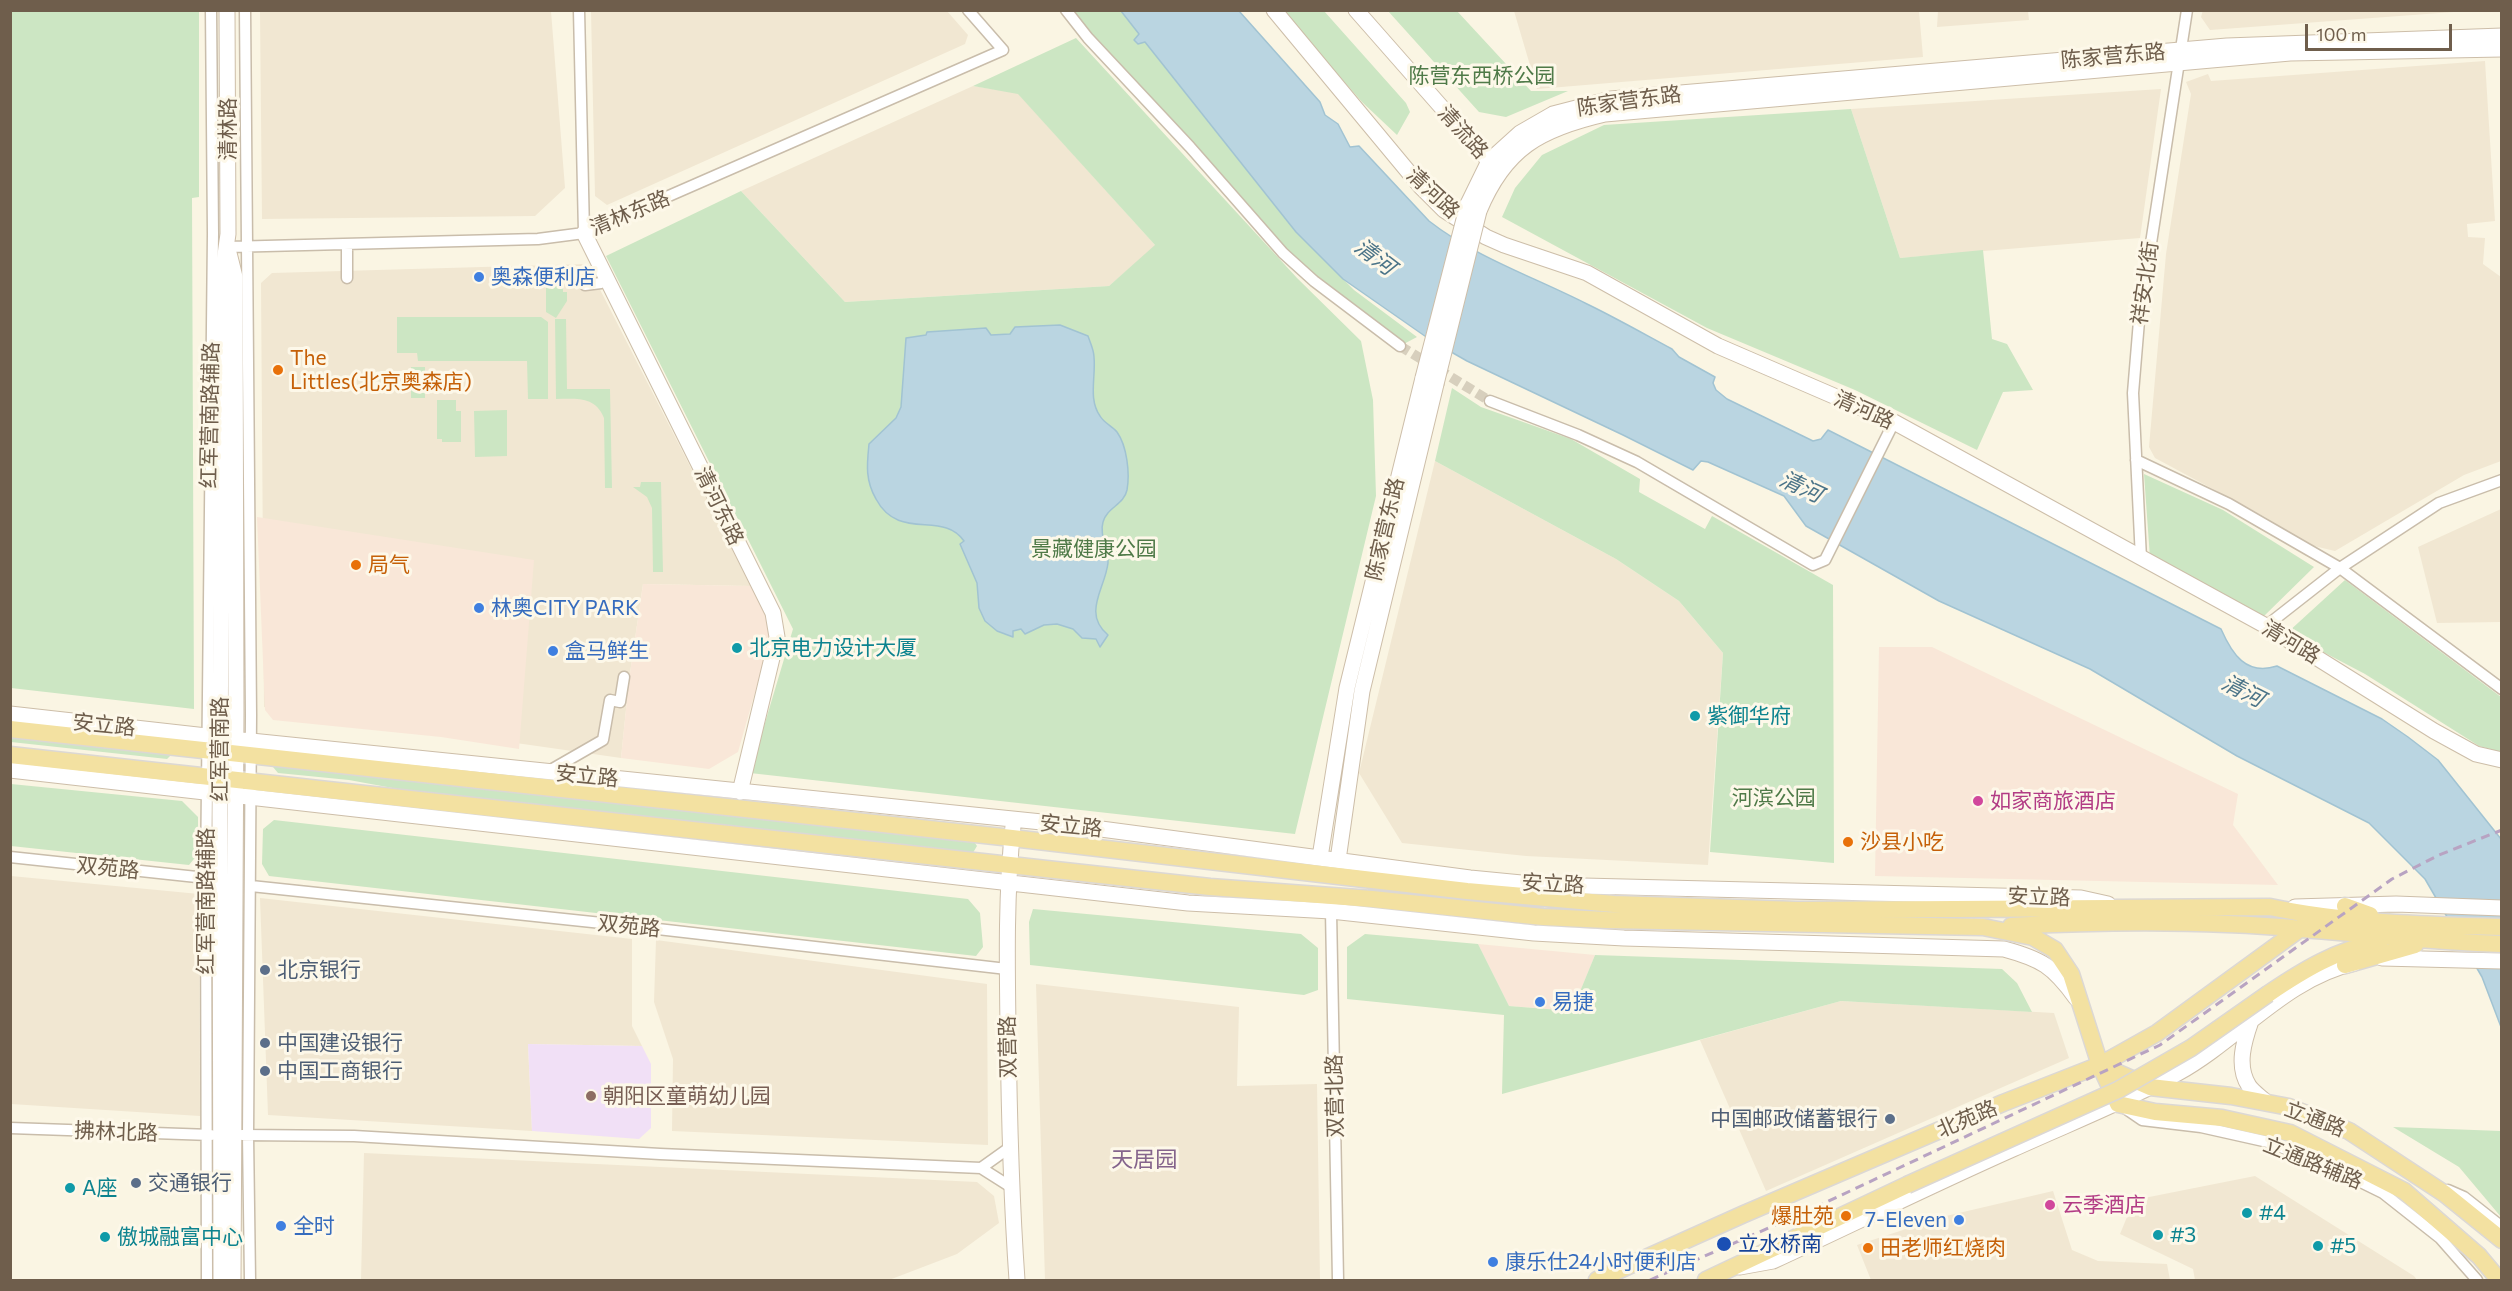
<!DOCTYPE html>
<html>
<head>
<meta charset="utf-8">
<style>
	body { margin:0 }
	#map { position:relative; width:2512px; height:1291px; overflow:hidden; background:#faf5e3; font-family:Commissioner,sans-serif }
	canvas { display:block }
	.frame { position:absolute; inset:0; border:12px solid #6f5e4c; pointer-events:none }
	.scale { position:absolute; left:2305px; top:24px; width:147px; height:27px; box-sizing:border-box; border:3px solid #6f5e4c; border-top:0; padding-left:8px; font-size:18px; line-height:21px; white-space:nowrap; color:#6f5e4c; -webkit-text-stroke:4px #fdf8e9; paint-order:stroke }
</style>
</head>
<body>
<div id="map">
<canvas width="2512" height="1291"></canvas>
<div class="frame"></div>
<div class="scale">100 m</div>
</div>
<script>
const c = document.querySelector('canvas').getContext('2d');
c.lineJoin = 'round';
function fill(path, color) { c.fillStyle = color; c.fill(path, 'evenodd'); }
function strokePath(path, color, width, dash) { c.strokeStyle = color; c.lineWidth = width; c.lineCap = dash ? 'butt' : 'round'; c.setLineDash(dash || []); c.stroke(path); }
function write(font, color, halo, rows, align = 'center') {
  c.font = font + ' Commissioner,"Noto Sans SC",sans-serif'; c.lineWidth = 6; c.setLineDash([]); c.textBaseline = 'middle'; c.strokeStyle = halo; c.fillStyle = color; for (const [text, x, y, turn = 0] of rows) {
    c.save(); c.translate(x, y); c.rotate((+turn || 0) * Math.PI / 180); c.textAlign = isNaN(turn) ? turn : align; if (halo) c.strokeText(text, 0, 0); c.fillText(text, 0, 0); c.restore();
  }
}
fill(new Path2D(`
	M2203 10H2467V11L2210 30 2201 17Z
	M260 11H551L565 188 535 216 262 219Z
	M591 11H947L968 35 965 44 607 205 595 196Z
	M1514 11H1919L1923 57 1537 89Z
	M1938 11H2028L2029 20 1937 27Z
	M2485 61 2495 221 2467 224 2468 237 2485 238 2483 264 2501 277V461L2464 475 2335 551 2310 545 2265 517 2155 458 2149 447 2166 254 2191 94 2186 82 2208 74 2211 81Z
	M973 86 1018 93 1156 246 1109 286 845 302 741 191Z
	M2161 89 2140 238 1900 258 1851 109Z
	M587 264 751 586 643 584 629 680 621 758 264 707 261 283 272 273Z
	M1435 461 1616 559 1679 601 1723 653 1708 865 1526 856 1402 843 1359 773Z
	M2501 509V622L2437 623 2418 547Z
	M11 876 199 894 200 1116 11 1104Z
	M260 898 632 939V1026L642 1046 528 1044 532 1131 268 1115Z
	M656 940 987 984 988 1145 672 1131 673 1059 654 1002Z
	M1036 984 1239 1007 1237 1086 1317 1084 1320 1280H1045Z
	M1841 1001 2054 1013 2069 1058 1766 1191 1700 1040Z
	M364 1153 977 1182 994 1196 999 1223 957 1254 889 1280H361Z
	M2255 1176 2414 1276 2417 1280H2195L2193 1269 2120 1234 2134 1200Z
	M2053 1191 2072 1250 2098 1261 2167 1264 2170 1280H1871L1857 1245 1946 1216Z`), '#f1e7d2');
fill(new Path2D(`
	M257 517 534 560 519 749 441 737 273 720 265 710Z
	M643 584 751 586 773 629 738 752 709 769 621 758 629 680Z
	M1879 647H1932L2238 794 2233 825 2278 885 1875 876Z
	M1478 944 1595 955 1572 1011 1509 1006Z`), '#f9e7d8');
fill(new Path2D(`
	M528 1044 642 1046 651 1064V1128L639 1139 532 1131Z`), '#f1e0f6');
fill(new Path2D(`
	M11 10 199 11V197L192 198 194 709 11 688Z
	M1066 11H1121L1139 34 1135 40 1138 44 1145 42 1296 232 1354 290 1417 337 1400 346 1314 281Z
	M1282 11H1324L1406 103 1410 112 1397 135 1362 102Z
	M1388 11H1457L1531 91H1568L1506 117 1479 112Z
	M1076 38 1297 278 1361 341 1373 400 1376 496 1295 834 750 773 793 629 606 256 741 191 845 302 1109 286 1155 245 1018 94 973 86Z
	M1851 109 1900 258 1983 250 1992 339 2007 344 2033 390 2003 392 1977 450 1855 390 1707 328 1502 217 1515 188 1542 155 1604 125Z
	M546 278H563V292H567V301L556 318 546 312Z
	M397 317H541L548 322V399H528L527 361H418L417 353H397Z
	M555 319H566L567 389H610L612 488H605L604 418C595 396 577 399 556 399Z
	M411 367H425V398H411Z
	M1452 388 1481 407 1571 439 1640 479 1639 492 1705 529 1712 516 1833 585 1834 863 1710 852 1723 653 1679 601 1616 559 1435 461Z
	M437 400H456V411H461V442H442V439H437Z
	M507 410V456L475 457 474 411Z
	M2144 474 2223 510 2314 567 2262 618 2150 558Z
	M641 482H661L663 572H653L652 508 647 497 633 487H640Z
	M2345 580 2501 697V752L2479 746 2365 674 2287 633Z
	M11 727 173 753 167 759 11 742Z
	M278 762 973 840 977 846 971 856 447 798 349 780 278 773 273 767Z
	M11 784 182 801 198 817V854L189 865 11 846Z
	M274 820 968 899 980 913 983 947 976 956 269 876 262 864 263 829Z
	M1033 909 1301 934 1318 948V990L1304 995 1030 965 1029 922Z
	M1365 934 1478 944 1509 1006 1572 1011 1595 955 2002 969 2017 983 2032 1012 1841 1001 1502 1094 1504 1015 1347 999V947Z
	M2393 1127 2501 1131V1217L2459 1167Z`), '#cce6c3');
const water = new Path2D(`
	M1121 11H1239L1320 102 1325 115 1338 124 1350 147 1359 146 1429 221C1475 257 1534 277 1587 304 1616 318 1644 334 1672 349L1679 357 1715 377 1713 383 1716 390 1727 399 1813 441 1821 439 1828 430 2221 629C2232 654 2246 676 2277 666L2382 719 2408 737 2438 760 2501 839V1027L2482 977 2425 879 2369 823 2237 756 2090 669 1939 601 1806 526 1784 496 1708 462 1701 461 1693 470 1623 435 1467 361 1432 341 1343 279 1296 232 1145 42 1138 44 1134 40 1139 34Z
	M1060 325 1088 336C1090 342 1094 350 1094 357 1096 377 1088 399 1100 416 1104 423 1112 426 1117 432 1127 446 1130 473 1127 490 1124 505 1107 507 1103 522 1099 535 1109 550 1108 563 1105 589 1082 613 1108 635L1100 647 1096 639 1082 638 1073 629 1057 624 1044 625 1025 634 1021 629 1013 631V637L997 631 985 621 979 608 977 583 960 544 964 541C943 510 899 542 876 499 865 480 867 464 869 444L896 418 901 407 906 338 926 335 927 332 986 328 991 335 1010 334 1015 327Z`);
fill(water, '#bad5e1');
strokePath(water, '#a1c3d2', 1.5);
strokePath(new Path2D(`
	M1400 346 1490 401`), '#d7cfbd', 10, [10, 5]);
const street = new Path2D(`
	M245 10 251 715 248 1135 250 1280
	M579 10 584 233
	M1066 10 1088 38 1190 147 1283 253 1314 281 1400 346
	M347 244V278
	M227 247 538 239 584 233 1003 50 968 10
	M585 285 601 283
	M1490 401 1578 435 1637 462 1813 565 1825 560 1894 422
	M2136 460 2229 504 2340 568 2502 689
	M2141 559 2133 393 2139 321 2187 10
	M2266 626 2340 568 2439 503 2502 480
	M549 771 603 740 610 700 620 702 624 677
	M10 857 206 878
	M251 886 649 928 1007 969
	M1331 911 1338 1280
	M2126 1109 2142 1120 2201 1127 2268 1142 2326 1165 2383 1193 2440 1238 2477 1280
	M10 1128 211 1135
	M242 1135 354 1136 660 1154 981 1168 1011 1187
	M981 1168 1009 1148
	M2448 1190 2464 1197 2502 1227
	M207 1280 206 878 213 234 211 10`);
const secondary = new Path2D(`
	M1274 10 1421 187 1444 210 1486 237 1504 245 1587 273 1718 346 1894 422 2266 626 2434 731 2476 754 2502 760
	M1356 10 1495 168
	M1468 204 1489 161 1520 133 1553 114 1611 99 2227 46 2502 36
	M1479 211C1505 148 1540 129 1605 114L2290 53 2502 49
	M584 233 773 613 777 637 740 792
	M229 253 235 277 236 712 233 1280
	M10 714 251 741 1071 825 1470 878 1542 885 2081 898 2108 904
	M10 770 1188 903 1331 911 1534 933 1624 938 2004 949C2041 959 2053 966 2076 998
	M1013 826C1006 893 1007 959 1008 1026 1009 1111 1011 1196 1017 1280
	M1320 857 1347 688 1423 378
	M1338 860 1362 691 1436 384
	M2295 907 2396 904 2502 908
	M2382 958 2502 961
	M2251 1021C2244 1041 2236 1066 2249 1086 2253 1092 2261 1097 2266 1102
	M1740 1267 1773 1261C1853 1224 1932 1185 2013 1149 2068 1124 2124 1102 2178 1073 2238 1040 2286 978 2355 963
	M221 1280 220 814 222 276 228 234 227 10`);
const primary = new Path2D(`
	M10 729 1012 838 1467 891 1614 904 1797 910 2270 907C2346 923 2424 925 2502 927
	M10 755 1210 887 1372 899 1543 917 1607 920 1983 927 2033 937 2055 950 2071 974 2100 1065 2118 1104 2155 1112 2222 1118 2290 1133 2404 1191 2479 1256 2499 1280
	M2345 906 2370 915
	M2011 926C2108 921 2205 920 2302 929 2369 934 2435 942 2502 944
	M2345 965 2415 945
	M2268 994C2305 969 2335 951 2380 941
	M2100 1065 2150 1087 2231 1096 2289 1107 2349 1131 2445 1194 2502 1240
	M1597 1280 1744 1214 2003 1103 2100 1065 2157 1033 2301 928 2312 916
	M1706 1280 1907 1185`);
strokePath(street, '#c9bdab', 13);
strokePath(secondary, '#cdbea9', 17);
strokePath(primary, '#dcd8d4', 19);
strokePath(street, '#fff', 10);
strokePath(secondary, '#fff', 15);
strokePath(primary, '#f3e1a1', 16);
strokePath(new Path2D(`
	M1650 1280 1814 1208 2160 1045 2392 879 2439 855 2502 830`), '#b8a3c2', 3, [9, 6]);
const secondaryBridge = new Path2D(`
	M1423 378 1468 204
	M1436 384 1479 211`);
const primaryBridge = new Path2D(`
	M1907 1185 2118 1090 2191 1048 2268 994`);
strokePath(secondaryBridge, '#cdbea9', 17, []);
strokePath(primaryBridge, '#dcd8d4', 19, []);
strokePath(secondaryBridge, '#fff', 15);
strokePath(primaryBridge, '#f3e1a1', 16);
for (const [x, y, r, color] of [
	[479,277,6,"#3f7fe0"],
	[278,370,6,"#e8710a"],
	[356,565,6,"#e8710a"],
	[479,608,6,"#3f7fe0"],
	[737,648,6,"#0f9aa8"],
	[553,651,6,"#3f7fe0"],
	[1695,716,6,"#0f9aa8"],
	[1978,801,6,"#d1479c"],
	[1848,842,6,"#e8710a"],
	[265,970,6,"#5c6f8a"],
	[1540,1002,6,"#3f7fe0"],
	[265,1043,6,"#5c6f8a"],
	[265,1071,6,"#5c6f8a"],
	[591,1096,6,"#8d6e63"],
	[1890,1119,6,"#5c6f8a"],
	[136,1183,6,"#5c6f8a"],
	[70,1188,6,"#0f9aa8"],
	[2050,1205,6,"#d1479c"],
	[2247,1213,6,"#0f9aa8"],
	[1846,1216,6,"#e8710a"],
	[1959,1220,6,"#3f7fe0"],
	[281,1226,6,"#3f7fe0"],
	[2158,1235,6,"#0f9aa8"],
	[105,1237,6,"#0f9aa8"],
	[1724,1244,8,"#1a4fb4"],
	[2318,1246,6,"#0f9aa8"],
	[1868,1248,6,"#e8710a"],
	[1493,1262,6,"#3f7fe0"]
]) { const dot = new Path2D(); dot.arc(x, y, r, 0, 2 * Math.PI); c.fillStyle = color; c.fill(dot); strokePath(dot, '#fdf8e9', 2); }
write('21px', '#6f5e4c', '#fdf8e9', [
	["陈家营东路",2113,56,-5],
	["陈家营东路",1629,101,-8],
	["清林路",228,129,-90],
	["清流路",1463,132,48],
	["清河路",1433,193,43],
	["清林东路",630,213,-23],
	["祥安北街",2145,283,-82],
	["清河路",1864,410,24],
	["红军营南路辅路",210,415,-89],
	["清河东路",719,506,64],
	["陈家营东路",1385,529,-77],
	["清河路",2291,642,31],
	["安立路",104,725,6],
	["红军营南路",220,749,-90],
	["安立路",587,776,6],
	["安立路",1071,826,6],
	["双苑路",108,868,6],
	["安立路",1553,884,3],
	["安立路",2039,897,2],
	["红军营南路辅路",206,901,-90],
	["双苑路",629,926,6],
	["双营路",1008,1047,-91],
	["双营北路",1335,1096,-91],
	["北苑路",1967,1119,-23],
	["立通路",2315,1119,21],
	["拂林北路",116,1132,2],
	["立通路辅路",2313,1163,22]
]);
write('21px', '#4f7a48', '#fdf8e9', [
	["陈营东西桥公园",1482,76],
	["景藏健康公园",1094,549],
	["河滨公园",1774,798]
]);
write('21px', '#366cbe', '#fdf8e9', [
	["奥森便利店",491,277],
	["林奥CITY PARK",491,608],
	["盒马鲜生",565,651],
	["易捷",1552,1002],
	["7-Eleven",1947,1220,"right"],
	["全时",293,1226],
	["康乐仕24小时便利店",1505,1262]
], 'left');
write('21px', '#c56008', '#fdf8e9', [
	["The",290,358],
	["Littles(北京奥森店)",290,382],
	["局气",368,565],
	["沙县小吃",1860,842],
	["爆肚苑",1834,1216,"right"],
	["田老师红烧肉",1880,1248]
], 'left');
write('21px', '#0d838f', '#fdf8e9', [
	["北京电力设计大厦",749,648],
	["紫御华府",1707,716],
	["A座",82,1188],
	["#4",2259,1213],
	["#3",2170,1235],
	["傲城融富中心",117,1237],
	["#5",2330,1246]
], 'left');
write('21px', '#b23c85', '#fdf8e9', [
	["如家商旅酒店",1990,801],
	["云季酒店",2062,1205]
], 'left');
write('21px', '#4e5e75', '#fdf8e9', [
	["北京银行",277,970],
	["中国建设银行",277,1043],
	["中国工商银行",277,1071],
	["中国邮政储蓄银行",1878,1119,"right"],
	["交通银行",148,1183]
], 'left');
write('21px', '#785e54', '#fdf8e9', [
	["朝阳区童萌幼儿园",603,1096]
], 'left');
write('21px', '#164399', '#fdf8e9', [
	["立水桥南",1738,1244]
], 'left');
write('italic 22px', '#4b7488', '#fdf8e9', [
	["清河",1375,257,37],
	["清河",1801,487,25],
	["清河",2243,691,27]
]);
write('22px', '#85648c', '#fdf8e9', [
	["天居园",1144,1160]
]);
</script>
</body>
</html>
